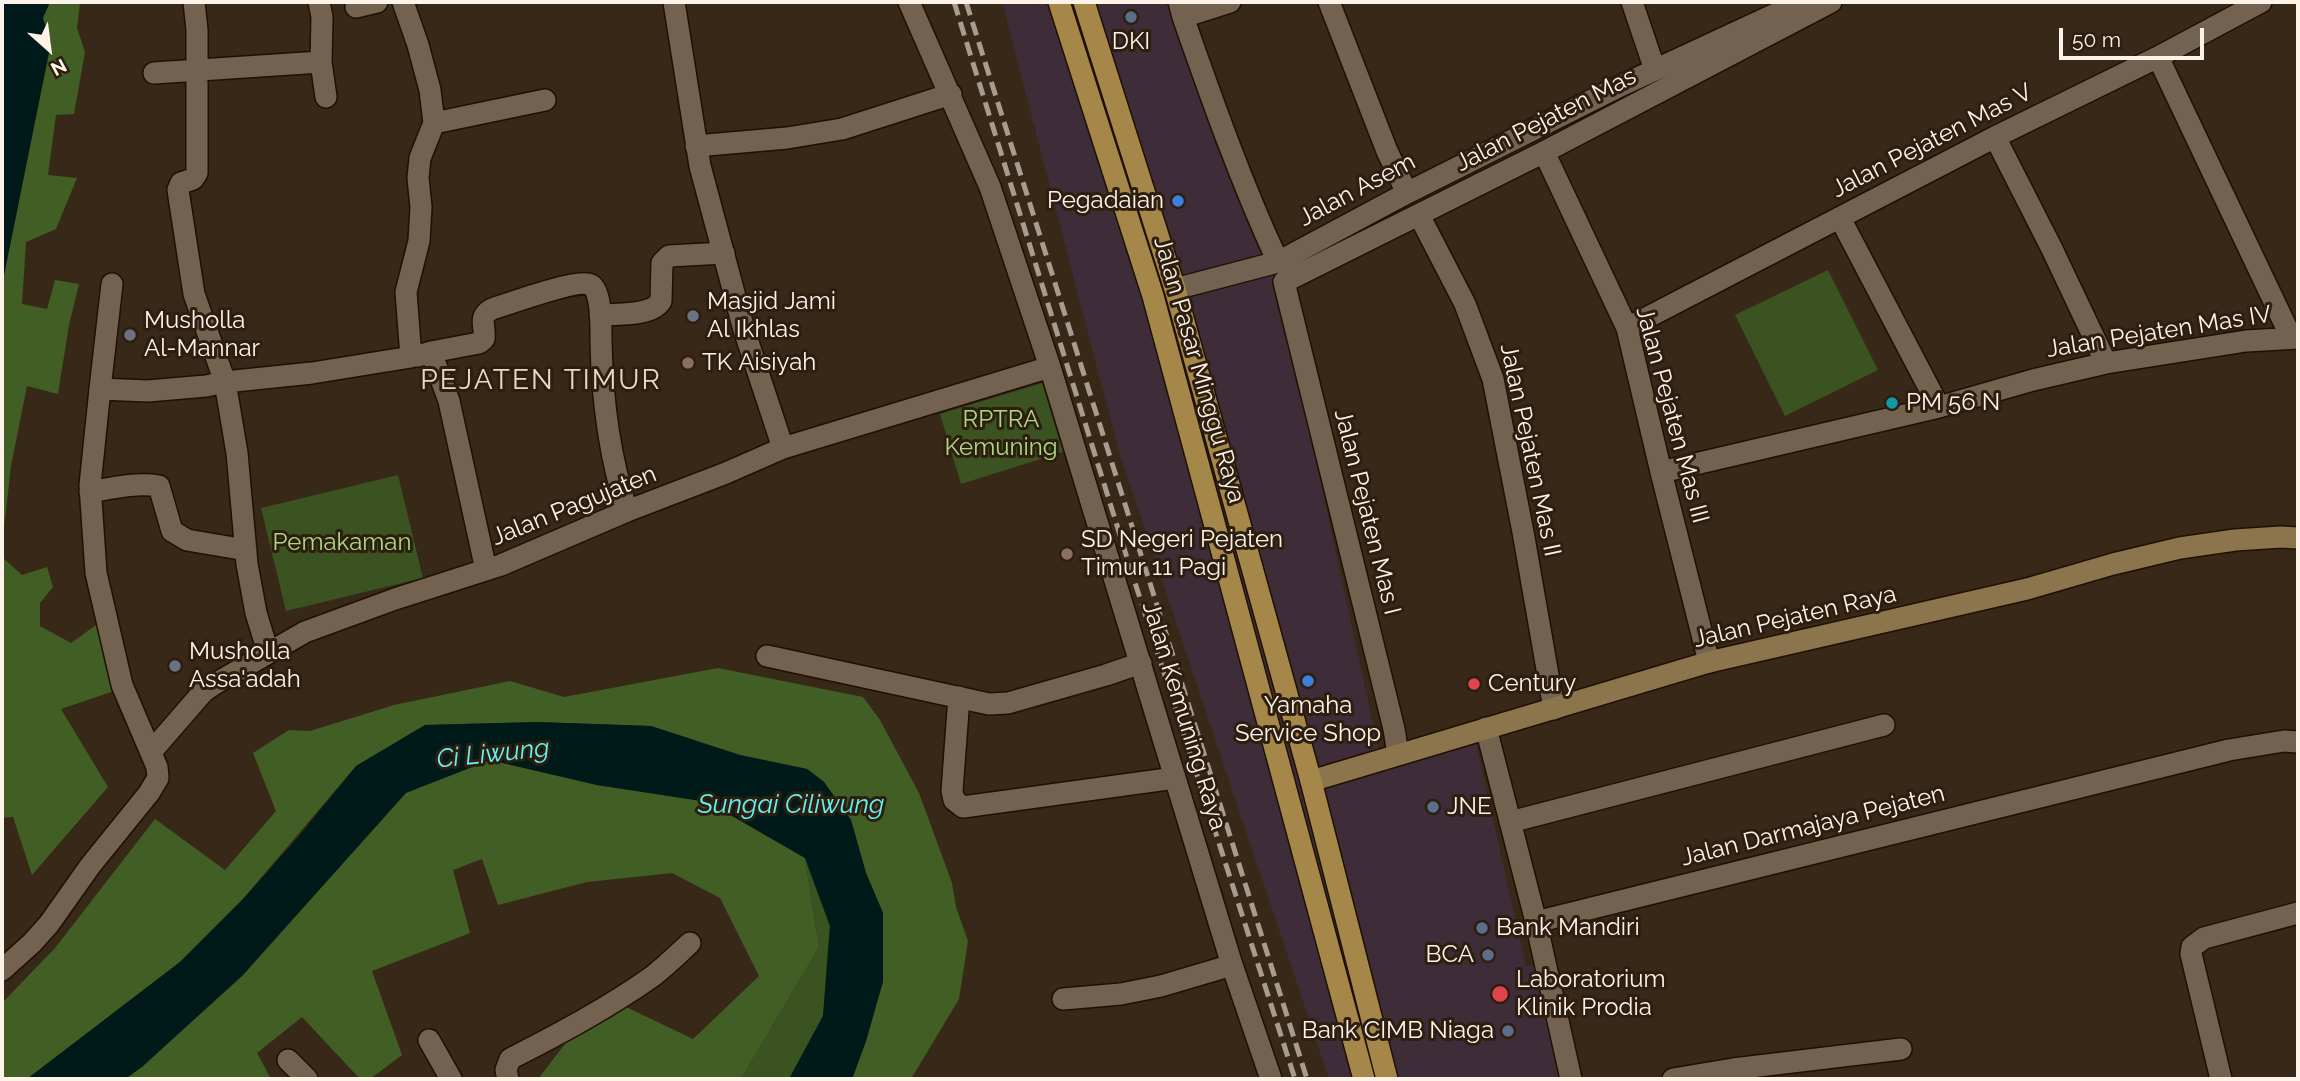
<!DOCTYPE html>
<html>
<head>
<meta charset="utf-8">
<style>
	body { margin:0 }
	#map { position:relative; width:2300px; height:1081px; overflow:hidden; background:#382818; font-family:Raleway,sans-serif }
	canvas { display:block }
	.frame { position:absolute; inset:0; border:4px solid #fdf3e9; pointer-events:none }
	.north { position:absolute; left:14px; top:14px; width:70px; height:70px; -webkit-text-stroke:5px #2d1e0f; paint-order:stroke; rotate:152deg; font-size:19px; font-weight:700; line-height:28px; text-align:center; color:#fdf3e9 }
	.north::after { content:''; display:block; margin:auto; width:24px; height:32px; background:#fdf3e9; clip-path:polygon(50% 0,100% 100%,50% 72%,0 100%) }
	.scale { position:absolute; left:2059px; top:28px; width:145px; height:32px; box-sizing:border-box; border:4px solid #fdf3e9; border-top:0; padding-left:9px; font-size:21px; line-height:24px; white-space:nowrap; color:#fdf3e9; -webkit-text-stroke:5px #2d1e0f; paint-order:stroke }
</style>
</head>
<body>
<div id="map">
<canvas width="2300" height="1081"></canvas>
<div class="frame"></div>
<div class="north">N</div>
<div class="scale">50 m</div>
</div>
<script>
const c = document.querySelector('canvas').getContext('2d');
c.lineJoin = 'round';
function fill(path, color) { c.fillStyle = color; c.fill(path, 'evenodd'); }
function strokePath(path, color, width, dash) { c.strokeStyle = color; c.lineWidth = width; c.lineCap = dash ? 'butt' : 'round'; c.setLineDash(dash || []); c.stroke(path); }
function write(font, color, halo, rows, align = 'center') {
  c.font = font + ' Raleway,sans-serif'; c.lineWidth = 6; c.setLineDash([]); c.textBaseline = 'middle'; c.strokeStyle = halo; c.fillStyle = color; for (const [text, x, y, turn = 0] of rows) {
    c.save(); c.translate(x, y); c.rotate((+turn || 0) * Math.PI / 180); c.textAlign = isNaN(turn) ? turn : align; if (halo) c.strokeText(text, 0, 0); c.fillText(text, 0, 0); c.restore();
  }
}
fill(new Path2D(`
	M1002 2H1185L1275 272 1380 756 1473 730 1526 966 1554 964 1573 1079H1329L1119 452Z`), '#3e2d38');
fill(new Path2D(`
	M1828 270 1878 370 1785 416 1735 315Z
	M1042 383 1063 452 961 484 940 414Z
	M398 475 423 578 286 611 261 508Z
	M805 858 830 926 823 1016 789 1079H741L819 947Z`), '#3a5321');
fill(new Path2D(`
	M50 2H80L77 28 85 52 74 114 56 115 48 175 77 178 56 229 26 242 22 304 47 309 55 280 79 284 69 325 58 394 27 386 11 466 2 545V285L51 43 42 18Z
	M2 557 22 575 47 567 53 587 40 603V626L71 643 96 625 117 690 61 709 108 787 32 875 13 817 2 818Z
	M718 668 863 697 880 720 919 793 952 883 956 907 968 941 959 999 911 1079H852L866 1041 883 982V913L866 873 851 820 824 782 807 769 741 755 651 726 537 722 425 725 356 766 243 899 180 962 27 1079H2V1003L55 948 155 819 225 870 276 811 253 753 289 730 310 731 394 705 510 681 564 697Z
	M490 760 597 785 708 802 805 858 819 947 741 1079H538L568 1040 620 1004 693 1039 759 976 720 898 672 873 587 882 498 905 482 859 453 870 470 933 372 971 402 1055 370 1079H360L302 1017 257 1053 271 1079H125L242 976 406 792Z`), '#415e24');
fill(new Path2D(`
	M2 2H50L43 18 51 42 2 285Z
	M537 722 651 726 739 755 807 769 824 782 851 820 866 873 883 913V981L866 1041 852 1079H789L823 1016 830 926 805 858 708 802 597 785 490 760 406 793 242 976 142 1067 125 1079H27L180 962 243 899 299 836 356 766 425 725Z`), '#001a1a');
const minor = new Path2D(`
	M194 2 197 30V173L193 179 181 183 178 190 194 294 225 382 237 453 247 564 256 613 268 652
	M319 2 322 17 321 62 326 97
	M674 2 700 166 744 330 783 448
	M909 2 990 187 1050 367 1232 965 1271 1079
	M1179 2 1183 17 1230 2
	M1329 2 1387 151 1407 193
	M1632 2 1655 70
	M356 7 377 2
	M1183 17C1212 100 1241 182 1278 262
	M2158 57 2291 337
	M154 73 321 62
	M434 123 545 100
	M1995 137 2052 249 2106 363
	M696 146 787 138 842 129 951 94
	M1544 152 1627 328 1661 472 1709 662
	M1419 215 1465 304 1493 379 1523 532 1554 709
	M1840 218 1939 407
	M112 284 100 389 148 391 206 386 225 382 312 373 411 357 406 292 419 241 421 207 418 178 420 158 434 123 430 90 418 45 403 2
	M1175 289 1278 262 1407 193 1616 88 1799 3
	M600 315C617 314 652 316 661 301L662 263 669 256 724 253
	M1627 328 1995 137 2158 57 2261 2
	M431 352 479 343 484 339C486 326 477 317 492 309 508 304 579 278 591 285 602 291 601 329 601 341 602 400 609 455 627 511
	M418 356 431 352 449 401 486 570
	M1661 472 1939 407 2033 380 2106 363 2246 341 2298 338
	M90 492C112 488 137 482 159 486L172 531 187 540 246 550
	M767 656 989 704 1008 703 1106 675 1141 663
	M959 697 952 791 954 800 963 807 1175 778
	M1486 728 1536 922 1571 1079
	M151 752 203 692 213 685 305 632 395 599 501 565 627 511 726 473 783 448 1050 367
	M1398 754 1394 729 1284 282 1544 152 1831 2
	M1510 822 1884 725
	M1536 922 2229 750 2284 741 2298 742
	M2 970 32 943 49 924 90 866 149 793 158 778 157 767 122 685 96 573 90 485 100 389
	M1063 999 1121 994 1161 986 1232 965
	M429 1040 451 1079
	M288 1060 307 1079
	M508 1079 506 1070 510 1059C559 1034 608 1008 653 976 666 966 678 954 690 943
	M1673 1079 1733 1069 1901 1049
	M2221 1079 2191 954 2192 947 2204 938 2298 913`);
const secondary = new Path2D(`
	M1311 781 1709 662 2027 589 2113 564 2180 548 2235 540 2281 537 2298 538`);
const primary = new Path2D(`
	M1059 2 1153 296 1364 1079
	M1084 2 1175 289 1311 781 1387 1079`);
strokePath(minor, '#1e1103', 24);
strokePath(secondary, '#1e1103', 24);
strokePath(primary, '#1e1103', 24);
strokePath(minor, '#736250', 21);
strokePath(secondary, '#8c744d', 21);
strokePath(primary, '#a58749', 21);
strokePath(new Path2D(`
	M954 2 1129 564 1295 1079
	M966 2 1307 1079`), '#a89c8f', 5, [14, 7]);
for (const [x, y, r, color] of [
	[1131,17,7,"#5c6f8a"],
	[1178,201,7,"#3f7fe0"],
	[693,316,7,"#6b7280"],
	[130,335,7,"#6b7280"],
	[688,363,7,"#8d6e63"],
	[1892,403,7,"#0f9aa8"],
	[1067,554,7,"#8d6e63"],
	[175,666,7,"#6b7280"],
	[1308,681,7,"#3f7fe0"],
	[1474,684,7,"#e0444e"],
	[1433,807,7,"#5c6f8a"],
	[1482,928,7,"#5c6f8a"],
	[1488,955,7,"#5c6f8a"],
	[1500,994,9,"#e0444e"],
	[1508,1031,7,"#5c6f8a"]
]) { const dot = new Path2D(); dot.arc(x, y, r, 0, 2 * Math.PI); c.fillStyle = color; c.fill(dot); strokePath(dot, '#2d1e0f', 2.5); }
write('24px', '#fdf3e9', '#2d1e0f', [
	["DKI",1131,42,"center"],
	["Pegadaian",1164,201,"right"],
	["Masjid Jami",707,302],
	["Al Ikhlas",707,330],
	["Musholla",144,321],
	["Al-Mannar",144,349],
	["TK Aisiyah",702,363],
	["PM 56 N",1906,403],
	["SD Negeri Pejaten",1081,540],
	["Timur 11 Pagi",1081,568],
	["Musholla",189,652],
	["Assa'adah",189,680],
	["Century",1488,684],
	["Yamaha",1308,706,"center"],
	["Service Shop",1308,734,"center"],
	["JNE",1447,807],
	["Bank Mandiri",1496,928],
	["BCA",1474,955,"right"],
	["Laboratorium",1516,980],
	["Klinik Prodia",1516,1008],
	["Bank CIMB Niaga",1494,1031,"right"]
], 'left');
write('24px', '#fdf3e9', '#2d1e0f', [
	["Jalan Pejaten Mas",1546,120,-27],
	["Jalan Pejaten Mas V",1932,141,-27],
	["Jalan Asem",1357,190,-28],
	["Jalan Pejaten Mas IV",2159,332,-9],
	["Jalan Pasar Minggu Raya",1199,370,74],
	["Jalan Pejaten Mas III",1672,415,75],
	["Jalan Pejaten Mas II",1530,450,78],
	["Jalan Pagujaten",574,506,-22],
	["Jalan Pejaten Mas I",1367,512,76],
	["Jalan Pejaten Raya",1795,617,-13],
	["Jalan Kemuning Raya",1184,716,73],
	["Jalan Darmajaya Pejaten",1813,826,-14]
]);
write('24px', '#acda84', '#2d1e0f', [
	["RPTRA",1001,420],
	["Kemuning",1001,448],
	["Pemakaman",342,543]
]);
write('italic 26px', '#62f2f3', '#2d1e0f', [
	["Ci Liwung",493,754,-6],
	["Sungai Ciliwung",791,805]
]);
c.letterSpacing = '2px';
write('28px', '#ebd7c3', '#2d1e0f', [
	["PEJATEN TIMUR",541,381]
]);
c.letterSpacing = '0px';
</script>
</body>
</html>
